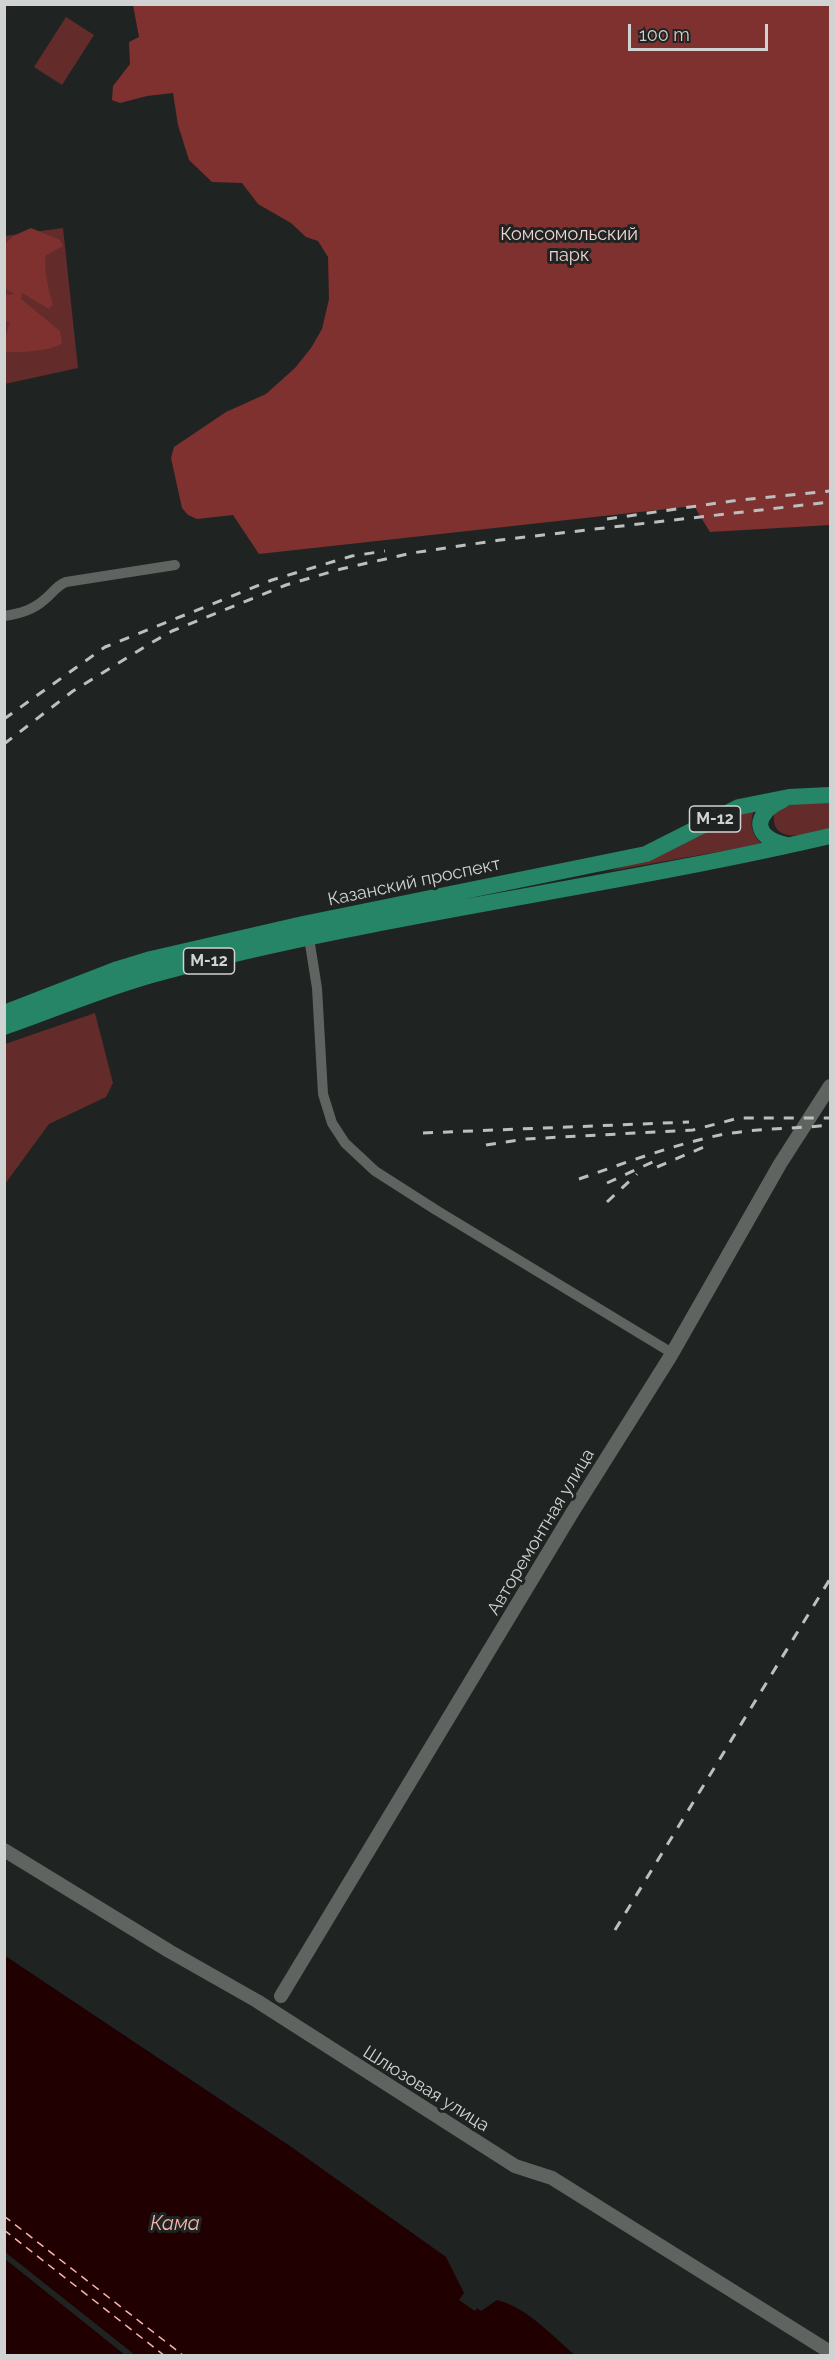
<!DOCTYPE html>
<html>
<head>
<meta charset="utf-8">
<style>
	body { margin:0 }
	#map { position:relative; width:835px; height:2360px; overflow:hidden; background:#1f2422; font-family:Raleway,sans-serif }
	canvas { display:block }
	.frame { position:absolute; inset:0; border:6px solid #d0d3d1; pointer-events:none }
	.scale { position:absolute; left:628px; top:24px; width:140px; height:27px; box-sizing:border-box; border:3px solid #d0d3d1; border-top:0; padding-left:8px; font-size:18px; line-height:21px; white-space:nowrap; color:#d0d3d1; -webkit-text-stroke:4px #1f2422; paint-order:stroke }
</style>
</head>
<body>
<div id="map">
<canvas width="835" height="2360"></canvas>
<div class="frame"></div>
<div class="scale">100 m</div>
</div>
<script>
const c = document.querySelector('canvas').getContext('2d');
c.lineJoin = 'round';
function fill(path, color) { c.fillStyle = color; c.fill(path, 'evenodd'); }
function strokePath(path, color, width, dash) { c.strokeStyle = color; c.lineWidth = width; c.lineCap = dash ? 'butt' : 'round'; c.setLineDash(dash || []); c.stroke(path); }
function write(font, color, halo, rows, align = 'center') {
  c.font = font + ' Raleway,sans-serif'; c.lineWidth = 6; c.setLineDash([]); c.textBaseline = 'middle'; c.strokeStyle = halo; c.fillStyle = color; for (const [text, x, y, turn = 0] of rows) {
    c.save(); c.translate(x, y); c.rotate((+turn || 0) * Math.PI / 180); c.textAlign = isNaN(turn) ? turn : align; if (halo) c.strokeText(text, 0, 0); c.fillText(text, 0, 0); c.restore();
  }
}
fill(new Path2D(`
	M66 17 94 35 62 85 34 67Z
	M63 228 78 368 5 384 4 236Z
	M830 800V829C813 833 771 847 774 815L781 806Z
	M754 810C749 824 751 834 762 844L610 871 659 854 732 817Z
	M95 1013 113 1083 106 1097 49 1124 5 1184V1044Z`), '#632b29');
fill(new Path2D(`
	M133 5H830V525L710 532 694 506 259 554 233 515 197 519 188 515 182 508 171 458 174 447 226 412 266 394 295 368 311 348 322 329 329 299 328 257 318 241 306 237 291 223 258 204 242 183 212 182 189 160 178 125 173 93 147 96 120 103 112 100 113 86 130 64 129 42 139 37Z
	M31 228 60 240 63 246 46 255C43 264 49 294 53 304L49 309 22 293 21 299 60 331 62 343C54 351 17 353 5 352V338L10 322 5 321V293L8 295 14 294 5 288V244L13 236Z`), '#7f3130');
fill(new Path2D(`
	M4 1955 290 2146 446 2257 464 2293 459 2300 475 2311 477 2308 481 2311 497 2300C528 2308 551 2335 575 2355H135L5 2252Z
	M5 2259 125 2355H5Z`), '#200001');
strokePath(new Path2D(`
	M4 2216 184 2356
	M4 2230 165 2356`), '#f9b3ad', 1.5, [8, 6]);
strokePath(new Path2D(`
	M4 616C19 614 33 610 44 600 53 593 56 586 66 582L175 565
	M309 938 317 988 323 1094 332 1123 345 1143 375 1171 436 1210 672 1353`), '#5f6461', 10);
strokePath(new Path2D(`
	M4 1850 169 1951 257 2001 515 2166 552 2178 830 2352
	M281 1996 572 1513 670 1357 780 1164 830 1086`), '#5f6461', 14);
strokePath(new Path2D(`
	M783 800C752 814 752 838 787 845
	M4 1013 115 970 151 959 303 924 646 854 739 807 789 797 830 795
	M4 1027C56 1009 106 987 159 973 379 914 608 888 830 836`), '#268467', 16);
strokePath(new Path2D(`
	M607 519 732 501 830 491
	M4 719 105 647 272 580 352 556 385 551
	M4 744 73 691 151 643 172 631 286 585 341 569 412 553 500 540 830 502
	M423 1133 689 1122
	M486 1145 525 1139 693 1130 739 1118H830
	M657 1167 711 1144
	M579 1179C625 1163 672 1145 720 1135 756 1128 794 1129 830 1125
	M607 1183 659 1159
	M607 1202 637 1174
	M615 1930 830 1579`), '#bcbfbd', 3, [10, 10]);
for (const [x, y, w] of [
	[715,819,51],
	[209,961,51]
]) { const box = new Path2D(); box.roundRect(x - w / 2, y - 13, w, 26, 4.5); c.fillStyle = '#1f2422'; c.fill(box); strokePath(box, '#d0d3d1', 1.5); }
write('bold 16px', '#d0d3d1', null, [
	["М-12",715,819],
	["М-12",209,961]
]);
write('18px', '#efd6d4', '#1f2422', [
	["Комсомольский",569,235],
	["парк",569,256]
]);
write('18px', '#d0d3d1', '#1f2422', [
	["Казанский проспект",414,882,-12],
	["Авторемонтная улица",541,1532,-59],
	["Шлюзовая улица",426,2089,32]
]);
write('italic 20px', '#f9b3ad', '#1f2422', [
	["Кама",175,2224]
]);
</script>
</body>
</html>
